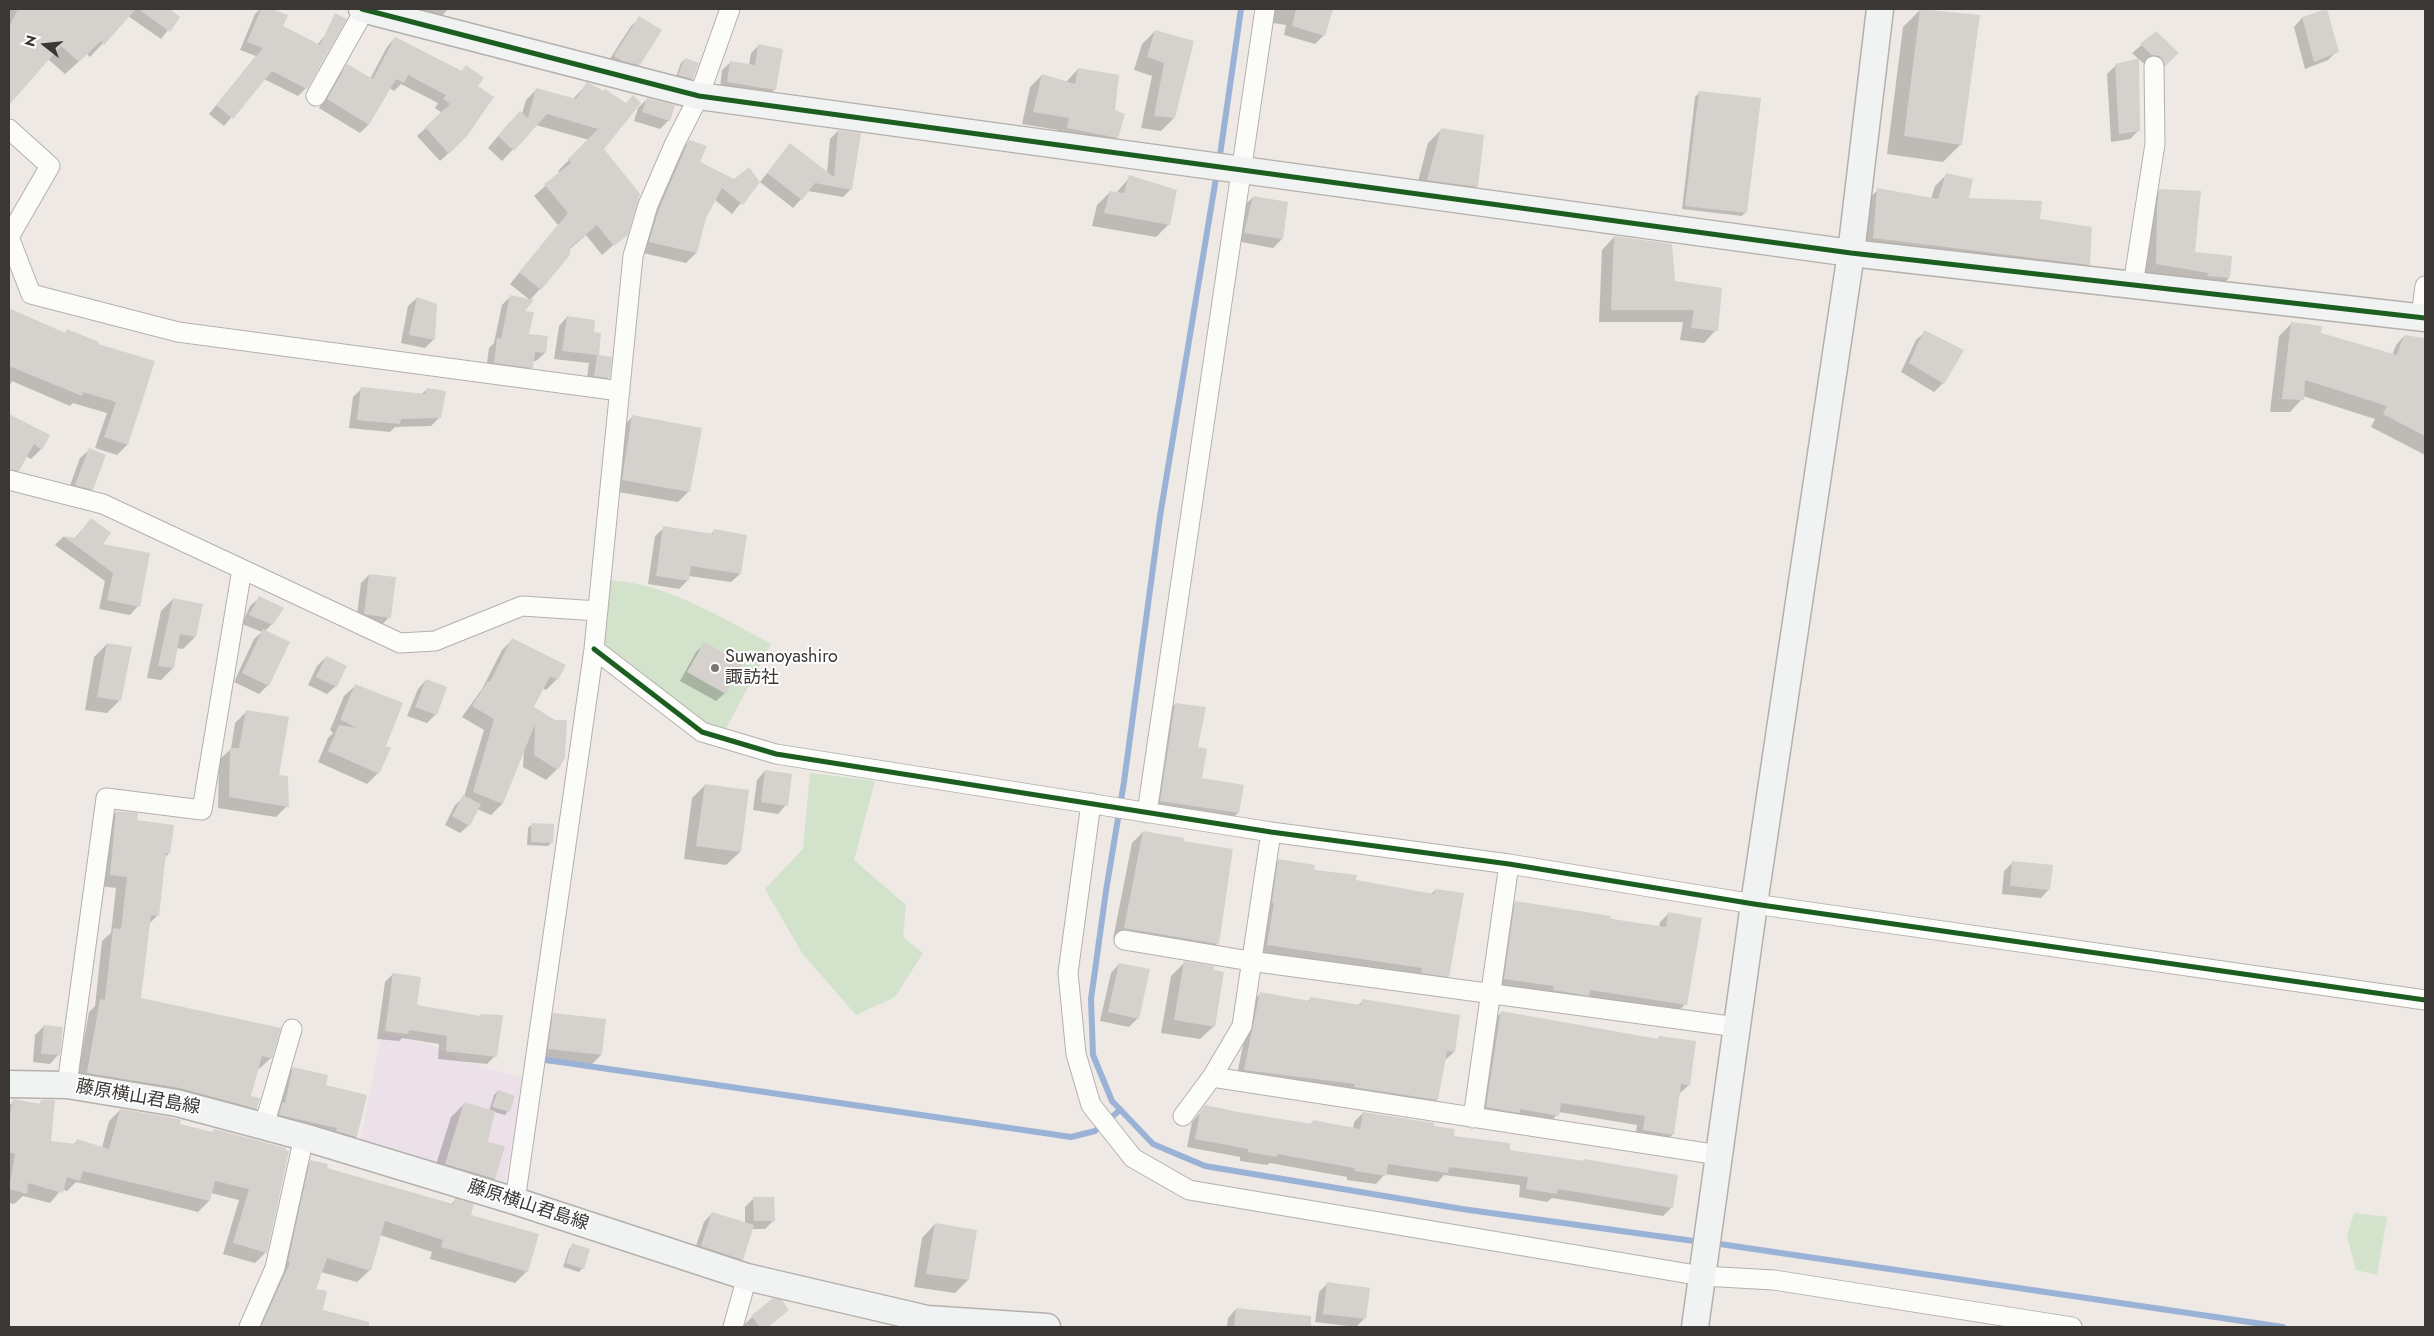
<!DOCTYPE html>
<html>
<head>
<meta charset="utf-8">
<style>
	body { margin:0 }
	#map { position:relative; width:2434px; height:1336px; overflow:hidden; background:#eee9e4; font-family:Jost,sans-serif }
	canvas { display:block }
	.frame { position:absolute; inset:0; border:10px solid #3b3734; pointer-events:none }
	.north { position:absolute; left:20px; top:20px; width:50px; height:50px; -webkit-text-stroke:4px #fff; paint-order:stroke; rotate:286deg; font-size:14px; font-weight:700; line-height:20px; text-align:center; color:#3b3734 }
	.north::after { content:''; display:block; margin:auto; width:18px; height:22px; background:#3b3734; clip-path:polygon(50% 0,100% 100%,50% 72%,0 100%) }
</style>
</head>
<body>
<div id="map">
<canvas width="2434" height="1336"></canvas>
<div class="frame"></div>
<div class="north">N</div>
</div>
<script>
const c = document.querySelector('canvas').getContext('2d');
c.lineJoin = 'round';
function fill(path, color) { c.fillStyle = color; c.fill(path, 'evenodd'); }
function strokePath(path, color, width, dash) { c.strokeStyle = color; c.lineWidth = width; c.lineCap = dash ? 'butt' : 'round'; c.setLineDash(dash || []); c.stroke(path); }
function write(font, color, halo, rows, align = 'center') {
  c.font = font + ' Jost,"Noto Sans JP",sans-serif'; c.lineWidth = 4; c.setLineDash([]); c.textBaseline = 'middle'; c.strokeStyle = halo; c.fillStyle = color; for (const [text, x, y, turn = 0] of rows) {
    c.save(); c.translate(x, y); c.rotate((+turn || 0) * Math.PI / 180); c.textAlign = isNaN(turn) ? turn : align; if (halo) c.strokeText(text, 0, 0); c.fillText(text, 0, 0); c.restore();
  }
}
fill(new Path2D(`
	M382 1033 404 1037 428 1044 461 1060 524 1079 504 1188 360 1143Z`), '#ece1e8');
fill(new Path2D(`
	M606 580C665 582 720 617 771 644L723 734 704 726 597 647Z
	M810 773 875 781 854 860 906 905 903 937 923 953 895 997 856 1015 802 953 765 889 803 849Z
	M2354 1213 2387 1217 2377 1275 2356 1270 2347 1236Z`), '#d2e2cb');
fill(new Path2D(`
	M9 9H120L125 13 127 9H168L178 17 161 39 128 16 90 57 87 54 65 74 48 59 9 102Z
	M260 9H269L286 16 281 27 317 45 327 33 306 88 298 96 264 79 224 126 209 114 256 56 240 50 255 14Z
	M399 9H448L434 25Z
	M1267 9H1332L1324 35 1315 44 1284 35 1286 25 1267 22Z
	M1921 9 1961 144 1943 162 1887 154 1903 27Z
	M2326 11 2337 51 2328 60 2305 69 2294 27 2302 18Z
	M640 18 639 64 630 73 606 65 631 26Z
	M1155 31 1192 42 1174 118 1161 131 1141 128 1152 76 1134 70 1142 44Z
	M2156 33 2169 62 2156 73 2151 65 2143 63 2132 53Z
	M395 38 461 72 466 67 476 87 457 145 440 161 417 136 442 113 435 108 438 103 401 84 394 91 389 88 368 125 360 133 319 108 338 75 347 66 370 79 387 47Z
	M758 46 775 89 767 97 720 89 722 70 730 63 749 65 751 53Z
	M685 59 692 78 688 82 675 79 681 63Z
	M2116 65 2139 130 2130 139 2111 142 2107 74Z
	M1078 69 1113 111 1117 137 1105 149 1056 140 1058 130 1022 124 1030 87 1042 75 1066 82Z
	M587 84 604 92 602 149 626 234 602 255 586 235 569 250 540 289 530 300 510 284 558 225 534 196 560 173 558 171 589 140 536 125 502 161 488 148 509 123 522 114 526 100 537 89 573 99Z
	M1699 93 1746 212 1742 216 1682 209 1695 97Z
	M647 99 669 120 660 129 634 121 638 108Z
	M1441 130 1477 186 1464 200 1415 193 1428 143Z
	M838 131 851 189 843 197 808 191 793 208 760 182 790 145 827 173 830 139Z
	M690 141 698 163 735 180 758 182 732 214 715 200 705 218 696 253 686 263 639 252 649 220 679 151Z
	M1946 175 1967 199 2039 220 2088 264 2077 276 1862 249 1866 201 1878 190 1931 199 1935 186Z
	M1130 177 1169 224 1156 237 1092 226 1097 205 1110 192 1116 193Z
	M2160 190 2194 253 2229 278 2217 290 2144 276 2147 203Z
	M1253 197 1286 203 1282 239 1273 248 1236 241 1244 206Z
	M1614 237 1674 282 1716 330 1704 343 1680 340 1683 322H1599L1602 250Z
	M510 297 528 335 545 353 536 361H533L532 367 523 376 486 371 489 348 494 343 502 305Z
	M417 298 434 339 425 348 401 343 408 306Z
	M9 310 64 334 67 331 96 344 154 362 127 445 117 455 95 448 107 413 73 403 70 406 12 381 9 388Z
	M567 317 592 333 597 356 608 378 600 386 586 384 589 363 554 359 559 326Z
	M2291 324 2390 361 2396 345 2404 336 2425 339V359L2419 365 2393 363 2425 380V455L2371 427 2375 419 2303 396 2302 399 2290 412H2270L2279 336Z
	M1925 332 1943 383 1934 392 1901 372 1916 340Z
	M362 388 421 395 427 389 439 418 431 426 395 427 390 432 349 428 353 397Z
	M9 415 48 436 41 449 31 459 26 456 18 470 9 480Z
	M632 417 689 491 678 502 612 491 621 428Z
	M89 450 92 489 83 498 67 494 80 458Z
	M91 519 101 545 138 606 130 615 99 609 105 581 55 545 63 537 74 539Z
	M664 528 710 535 714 531 740 574 731 582 689 576 688 580 679 589 648 584 655 536Z
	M369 575 389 617 381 626 356 622 361 583Z
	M259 598 272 624 265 631 268 685 259 694 234 682 254 639 262 632 242 624 250 606Z
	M173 599 195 637 183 649 176 648 173 668 161 680 147 678 161 611Z
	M513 639 557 679 546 690 542 688 532 707 557 769 546 780 523 767 524 749 502 804 491 815 477 809 469 825 460 833 445 825 455 805 464 797 484 730 462 717 482 689 502 650Z
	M705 643 725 693 716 701 680 681 696 652Z
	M107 644 120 700 107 713 85 710 94 657Z
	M326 657 336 686 327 694 308 685 317 666Z
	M426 680 436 714 427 723 407 716 418 689Z
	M356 685 384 746 378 773 367 784 318 762 328 738 333 733 330 730 344 696Z
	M1175 704 1201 779 1238 813 1227 824 1149 812 1164 715Z
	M246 712 278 776 287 806 276 817 218 808 219 760 231 749 235 723Z
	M765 771 786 805 778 814 753 810 757 780Z
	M705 785 740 852 726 865 684 859 692 798Z
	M116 812 135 821 169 853 164 859 157 916 148 925 140 999 271 1058 259 1069H257L249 1097 256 1108 245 1120 76 1084 89 1012 95 1006 102 941 111 933 116 888 100 886 105 823Z
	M532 824 552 842 548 846 527 845 528 828Z
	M1143 832 1182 842 1225 902 1217 944 1206 955 1113 939 1132 843Z
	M1279 860 1355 881 1431 894 1435 890 1448 976 1439 985 1259 953 1270 869Z
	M2013 862 2049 889 2041 898 2002 894 2004 871Z
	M1515 903 1659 927 1660 922 1669 913 1685 1004 1677 1013 1496 987 1507 911Z
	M1184 963 1214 1026 1200 1039 1161 1033 1171 976Z
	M1119 964 1138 1018 1129 1027 1100 1021 1111 973Z
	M393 974 416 1006 479 1017 481 1015 495 1056 487 1064 438 1059 439 1044 402 1038 399 1041 377 1039 385 982Z
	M1260 994 1307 1002 1311 998 1357 1006 1363 1001 1454 1052 1445 1060 1437 1100 1428 1108 1236 1079 1252 1002Z
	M1501 1013 1657 1040 1659 1037 1689 1085 1679 1094 1673 1134 1664 1143 1635 1139 1637 1125 1559 1112 1549 1124 1478 1115 1492 1021Z
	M554 1014 601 1055 588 1068 536 1062 541 1027Z
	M44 1026 58 1055 50 1064 33 1062 35 1035Z
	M293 1068 324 1086 366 1096 356 1137 344 1148 268 1126 281 1080Z
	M498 1091 508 1111 505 1115 494 1112 487 1143 494 1179 481 1192 432 1177 451 1117 464 1104 489 1111 494 1095Z
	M14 1100 38 1105 42 1101 50 1142 73 1145 77 1141 102 1148 109 1121 120 1110 212 1133 215 1130 285 1149 266 1252 255 1263 223 1254 239 1200 211 1193 209 1201 198 1212 76 1182 67 1191 62 1189 50 1203 23 1196 14 1204 9 1203V1106Z
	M1206 1106 1238 1113 1310 1124 1313 1122 1353 1129 1354 1122 1363 1113 1432 1127 1452 1137 1508 1151 1582 1162 1584 1160 1672 1207 1663 1216 1552 1198 1547 1202 1519 1197 1520 1185 1444 1175 1438 1182 1385 1174 1376 1184 1347 1180V1177L1270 1163 1267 1165 1240 1161V1157L1187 1147 1192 1122Z
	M311 1161 325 1169 450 1205 455 1200 527 1271 515 1283 430 1259 432 1252 380 1235 370 1270 357 1282 321 1272 315 1290 322 1311 355 1319 353 1327H270L257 1324 299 1173Z
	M754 1198 774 1220 765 1229H752L742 1259 734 1268 693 1255 704 1222 712 1213 745 1223V1207Z
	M935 1224 976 1231 968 1280 955 1293 914 1287 922 1238Z
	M573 1245 583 1268 579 1272 563 1267 569 1249Z
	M1328 1283 1364 1319 1356 1327 1315 1322 1319 1292Z
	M773 1300 788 1310 768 1327H744L743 1326 752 1317Z
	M1236 1309 1280 1314 1278 1327H1227L1228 1318Z`), '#0003');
strokePath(new Path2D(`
	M1219 162 1241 9
	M1217 172 1160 516 1124 782 1106 891 1091 999 1093 1055 1112 1101 1153 1144 1205 1166 1462 1209 1701 1242
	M547 1060 1071 1137 1095 1131 1120 1110
	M1713 1243 2283 1327`), '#9bb2d7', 6);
fill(new Path2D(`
	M18 9H136L104 45 101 41 79 62 61 46 9 105V27Z
	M138 9H170L180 17 170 32Z
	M261 9H272L288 15 283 26 320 45 335 13 347 19 307 89 272 71 233 119 216 105 263 48 247 42Z
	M1296 9H1333L1325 36 1292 26Z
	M1920 9 1980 15 1962 145 1904 136Z
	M2327 9 2339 52 2314 62 2302 17Z
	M639 16 662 30 640 65 622 61 614 56Z
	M1155 30 1194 41 1175 118 1154 116 1164 63 1147 57Z
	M2156 31 2179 53 2165 66 2160 56 2152 55 2140 44Z
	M395 37 462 71 466 65 484 78 478 86 494 97 467 136 449 154 425 127 450 104 443 99 446 95 408 75 404 83 396 79 369 125 327 99 347 64 373 79Z
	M758 44 783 49 776 90 727 82 730 61 755 65Z
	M685 58 699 63 693 79 678 75Z
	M2139 58 2140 131 2119 134 2115 64Z
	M1078 68 1119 75 1115 110 1125 114 1118 138 1067 128 1069 118 1033 112 1042 74 1075 84Z
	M587 82 604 91 605 89 626 103 633 95 641 103 604 149 640 194 628 235 614 246 597 225 570 248V255L541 290 519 272 568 213 544 184 571 163 568 159 598 129 547 114 514 151 498 136 520 111 528 118 536 88 576 99Z
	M1699 91 1761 98 1747 213 1685 206Z
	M647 98 675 105 670 121 642 112Z
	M1441 128 1484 135 1478 187 1427 180Z
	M838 130 861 133 852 190 815 183 802 200 767 173 790 143 834 177Z
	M689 140 707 146 700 162 734 179 749 167 760 182 743 205 722 188 706 218 697 253 649 242 659 209Z
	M1946 173 1973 179 1969 198 2042 201 2040 219 2092 227 2090 265 1873 238 1877 188 1938 199Z
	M1129 175 1177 190 1170 225 1104 213 1110 191 1124 193Z
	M2159 189 2201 191 2195 252 2232 256 2230 278 2207 276 2208 273 2156 264 2157 207Z
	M1253 196 1288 202 1283 239 1244 233Z
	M1614 236 1672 244 1675 281 1722 288 1718 331 1691 328 1694 310H1611Z
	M510 295 534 300 525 311 534 312 529 334 548 336 546 353 535 352 533 368 494 363 497 338 501 339Z
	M417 297 437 304 435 340 409 335Z
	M9 308 65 333 67 329 99 342 98 344 155 361 128 445 104 437 116 402 83 392 82 396 9 366Z
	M567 316 595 320 594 332 601 333 599 355 612 357 610 378 594 376 597 355 562 351Z
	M2291 322 2322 326 2321 333 2397 355 2404 335 2425 338V436L2383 414 2387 406 2305 380 2304 400 2282 399Z
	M1924 330 1964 350 1944 384 1909 363Z
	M361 387 425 394 427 388 446 391 441 418 401 419 400 424 357 420Z
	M9 414 50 435 42 450 34 444 19 471 9 469Z
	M632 415 702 428 690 492 622 480Z
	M89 448 106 455 93 490 75 485Z
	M91 518 111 533 103 544 150 553 140 607 107 600 113 573 63 536 76 538Z
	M663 526 713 534 714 529 747 535 741 574 691 566 689 581 656 576Z
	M369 574 396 577 391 618 364 614Z
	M259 596 284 608 273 625 249 615Z
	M173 598 203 604 196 637 180 634 174 668 158 666Z
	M263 629 290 642 269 686 242 673Z
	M512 638 566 665 558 680 550 676 534 707 555 720H567L565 758 558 770 534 755 535 724 503 804 473 792 494 719 472 706 488 681 490 682Z
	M704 642 743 663 726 694 687 672Z
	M107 643 132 647 121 701 97 697Z
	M326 656 347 666 337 687 316 677Z
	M426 679 447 687 437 715 415 707Z
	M355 684 403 703 386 746 391 748 379 774 328 751 339 725 357 728 341 720V718Z
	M1175 703 1206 707 1198 747 1207 749 1202 778 1244 785 1239 813 1160 801Z
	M246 710 289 717 279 775 288 776 289 807 229 797 230 748H239Z
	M765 770 792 774 788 806 761 802Z
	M705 784 749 790 741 852 696 846Z
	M463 795 481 804 470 826 452 816Z
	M116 811 138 813 137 820 174 825 170 854 166 853 159 916 151 915 141 998 281 1028 272 1059 262 1056 251 1096 260 1098 257 1109 180 1088 87 1073 100 999 105 1000 113 928 121 929 127 877 110 875Z
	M531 823 554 824 553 843 531 842Z
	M1143 831 1184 838 1183 841 1233 849 1219 944 1124 928Z
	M1278 859 1315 865 1314 870 1357 875 1356 880 1434 894 1435 889 1464 893 1449 977 1421 973 1422 968 1267 945 1274 903H1272Z
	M2012 861 2053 865 2050 890 2010 886Z
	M1515 901 1611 916V919L1666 927 1668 912 1702 918 1687 1005 1590 990 1589 996 1553 990 1554 986 1504 979Z
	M1184 961 1214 966V970L1224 972 1215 1027 1174 1020Z
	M1119 963 1150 969 1139 1019 1108 1012Z
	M393 973 421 977 417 1005 480 1016V1014L503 1015 497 1057 446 1051 447 1036 409 1030 408 1034 385 1031Z
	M1260 992 1310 1001V997L1361 1005 1362 999 1460 1015 1455 1052 1447 1051 1438 1100 1354 1087 1355 1084 1244 1070Z
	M1501 1011 1658 1039 1659 1036 1696 1041 1690 1086 1681 1084 1674 1135 1643 1130 1645 1116 1561 1103 1559 1116 1520 1109V1113L1486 1107Z
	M553 1013 606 1019 602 1055 548 1049Z
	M44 1025 63 1027 60 1055 41 1054Z
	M293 1067 328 1075 326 1085 367 1095 357 1137 336 1131 337 1128 279 1115 282 1103H285Z
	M498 1090 515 1096 510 1112 492 1107Z
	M13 1099 40 1104 41 1100H55L51 1141 76 1144 77 1139 109 1149 120 1109 174 1118 181 1120 180 1124 213 1132 214 1129 286 1148V1150L289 1151 267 1253 233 1243 249 1189 215 1181 210 1201 83 1171 80 1181 67 1177 63 1193 28 1183 27 1194 9 1189 15 1154 9 1152V1119Z
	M464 1102 495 1111 488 1142 505 1146 495 1179 445 1164Z
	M1205 1105 1238 1112 1312 1124 1313 1120 1360 1129 1363 1112 1434 1123V1126L1455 1129 1454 1136 1510 1143V1150L1584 1161V1159L1678 1175 1673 1208 1558 1189 1557 1194 1526 1189 1528 1177 1449 1167 1448 1173 1388 1164 1386 1176 1355 1171V1168L1277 1154V1157L1248 1152V1149L1195 1139 1200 1112Z
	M310 1160 328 1164 327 1168 453 1204 455 1198 474 1204 471 1215 539 1234 528 1272 441 1247 443 1240 385 1221 371 1271 327 1258 316 1289 327 1291 323 1310 369 1322V1327H261L290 1263 288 1262Z
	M753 1197H774L775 1221H754Z
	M712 1212 754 1225 743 1260 701 1246Z
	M935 1223 977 1230 969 1280 926 1274Z
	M572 1243 590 1249 584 1269 566 1263Z
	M1327 1282 1370 1288 1366 1319 1323 1314Z
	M773 1298 782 1300 789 1310 768 1327H760L751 1316Z
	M1236 1308 1311 1316V1327H1234Z`), '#d5d1cd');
const street = new Path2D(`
	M316 96 365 9
	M9 129 50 166 9 237 31 294 178 332 620 391
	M2133 285 2155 144 2154 66
	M2421 317 2425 286
	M9 480 103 504 400 643 435 641 522 606 598 611
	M594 649 702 732 776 754 1271 832 1509 864 1754 904 2425 1000
	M1091 803 1068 973 1076 1054 1091 1105 1133 1158 1189 1190 1702 1276 1774 1280 2072 1327
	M1147 813 1265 9
	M1271 832 1242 1026 1212 1077 1719 1155
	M1124 940 1250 961 1737 1027
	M67 1085 106 798 202 810 242 569
	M1183 1116 1212 1077
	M1473 1118 1509 864
	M264 1126 292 1029
	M515 1201 594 649 633 256 648 205 675 143 699 96 730 9
	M249 1327 275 1268 304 1137
	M733 1327 747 1277`);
const secondary = new Path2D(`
	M362 9 699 96 1851 253 2425 318
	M9 1084 67 1085 177 1103 304 1137 515 1201 747 1277 927 1319 1047 1327
	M1695 1327 1754 904 1851 253 1880 9`);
strokePath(street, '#b4b0ac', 21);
strokePath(secondary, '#b4b0ac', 29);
strokePath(street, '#fcfcfb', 19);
strokePath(secondary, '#f0f3f1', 26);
strokePath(new Path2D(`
	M362 9 699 96 1851 253 2425 318
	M594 649 702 732 776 754 1271 832 1509 864 1754 904 2425 1000`), '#1b5e20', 5);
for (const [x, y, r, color] of [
	[715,668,5,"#7a7572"]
]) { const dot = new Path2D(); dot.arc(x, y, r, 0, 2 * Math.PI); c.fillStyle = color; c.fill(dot); strokePath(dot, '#fff', 2); }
write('18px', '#3b3734', '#fff', [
	["Suwanoyashiro",725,658],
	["諏訪社",725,679]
], 'left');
write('18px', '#3b3734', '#fff', [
	["藤原横山君島線",138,1098,10],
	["藤原横山君島線",528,1206,18]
]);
</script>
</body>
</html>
